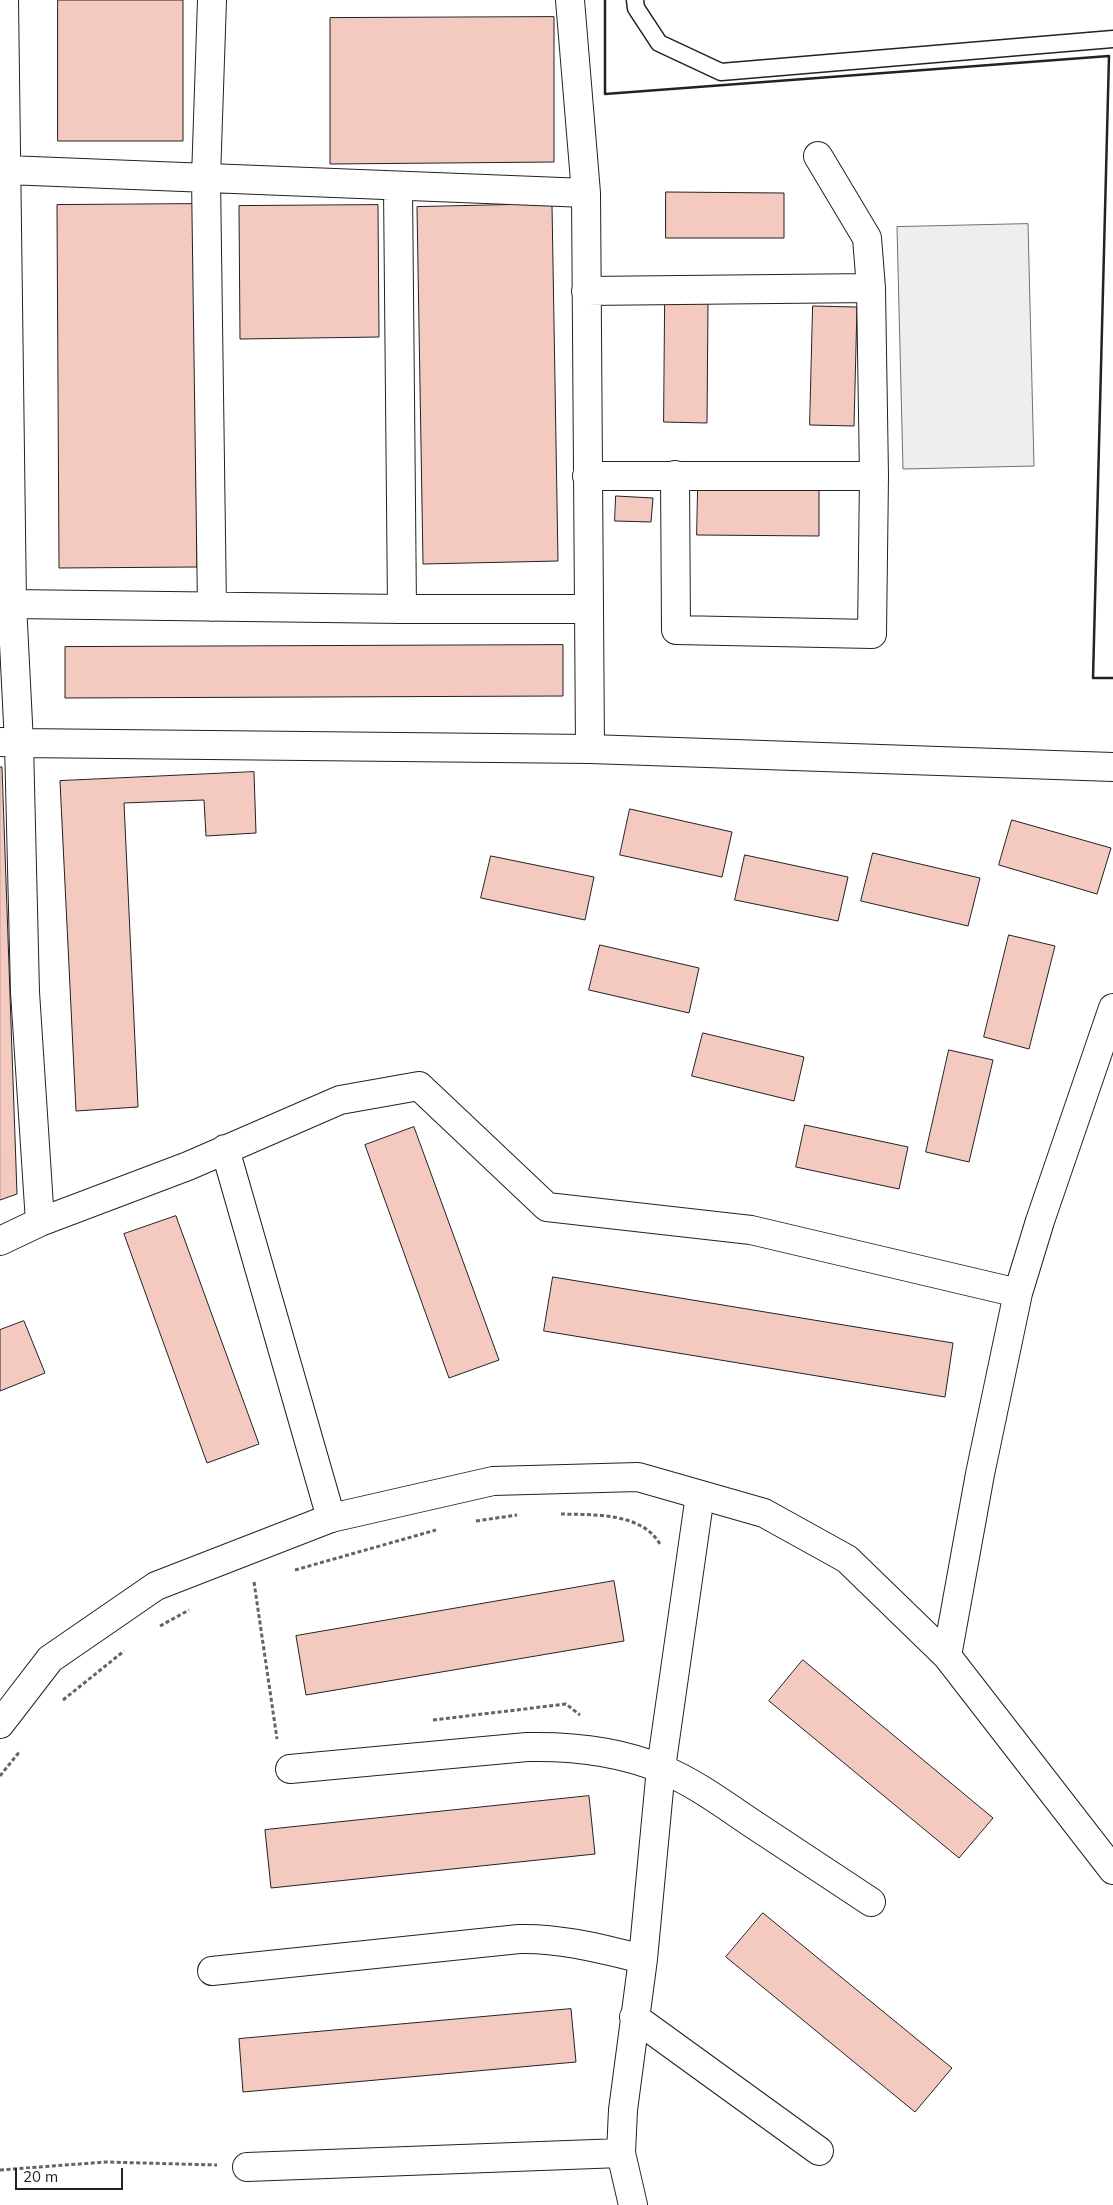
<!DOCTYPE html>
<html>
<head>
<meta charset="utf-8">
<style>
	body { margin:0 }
	#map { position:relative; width:1113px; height:2205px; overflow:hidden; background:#fff; font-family:Mulish,sans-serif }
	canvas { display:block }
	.scale { position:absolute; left:15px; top:2168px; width:108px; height:22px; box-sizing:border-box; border:2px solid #222; border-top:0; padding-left:6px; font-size:15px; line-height:18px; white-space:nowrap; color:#222; -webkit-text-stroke:4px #fff; paint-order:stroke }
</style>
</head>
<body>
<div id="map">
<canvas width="1113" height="2205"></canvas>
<div class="scale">20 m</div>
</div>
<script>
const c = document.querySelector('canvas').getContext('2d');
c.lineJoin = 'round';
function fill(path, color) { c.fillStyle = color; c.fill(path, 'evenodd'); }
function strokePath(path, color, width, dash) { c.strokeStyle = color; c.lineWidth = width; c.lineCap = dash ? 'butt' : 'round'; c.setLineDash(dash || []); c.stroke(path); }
const green = new Path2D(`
	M1028 224 1034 466 903 469 897 227Z`);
fill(green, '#eee');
strokePath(green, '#6f6f6f', 1);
const building = new Path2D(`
	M58 0H183V141H58Z
	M554 17V162L330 164V18Z
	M666 192 784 193V238H666Z
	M194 204 197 567 59 568 57 205Z
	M552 204 558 561 423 564 417 207Z
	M378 205 379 337 240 339 239 206Z
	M665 303H708L707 423 664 422Z
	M813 306 857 307 854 426 810 425Z
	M698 489 819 490V536L697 535Z
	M616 496 653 498 651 522 615 521Z
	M563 645V696L65 698V647Z
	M0 767H2L17 1194 0 1200Z
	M254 772 256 833 206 836 204 800 124 803 138 1107 76 1111 60 781Z
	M630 809 732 832 722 877 620 855Z
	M1012 820 1111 848 1097 894 999 865Z
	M873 853 980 878 968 926 861 901Z
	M745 855 848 877 838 921 735 900Z
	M491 856 594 877 585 920 481 898Z
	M1009 935 1055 946 1029 1049 984 1037Z
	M600 945 699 968 689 1013 589 990Z
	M703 1033 804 1057 794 1101 692 1076Z
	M949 1050 993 1060 969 1162 926 1152Z
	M805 1125 908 1147 899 1189 796 1167Z
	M414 1127 499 1360 449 1378 365 1145Z
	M176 1216 259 1444 207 1463 124 1234Z
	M553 1277 953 1343 945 1397 544 1331Z
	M24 1321 45 1373 0 1391V1330Z
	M614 1581 624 1641 306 1695 296 1636Z
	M803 1660 993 1818 959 1858 769 1701Z
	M589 1796 595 1854 271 1888 265 1830Z
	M763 1913 952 2068 915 2112 726 1957Z
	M571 2009 576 2062 243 2092 239 2039Z`);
fill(building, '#f3c9c0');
strokePath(building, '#222', 1);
const lane = new Path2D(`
	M635 0 636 8 659 43 721 72 1113 39`);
const street = new Path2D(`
	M212 0 206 178 212 607
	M818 156 867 238 871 288
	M7 170 586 193
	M398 187 402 609
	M586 291 871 288 874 476
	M587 476H874L872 634 676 630 675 475
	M12 604 402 609H589L586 193 570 0
	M589 609 590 749
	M1 742 19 743 12 604 4 0
	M225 1149 331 1518
	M40 1222 25 992 19 743 590 749 1113 767
	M0 1241 40 1222 188 1166 340 1100 419 1086 547 1207 751 1230 1018 1293
	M947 1656 980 1474 1018 1293 1040 1221 1113 1008
	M290 1769 527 1747C573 1746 619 1751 662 1769 695 1783 723 1804 753 1824 792 1850 832 1876 871 1902
	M212 1971 519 1939C562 1938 602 1949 643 1959
	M634 2017 819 2151
	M247 2167 621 2153
	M633 2205 621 2153 623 2110 643 1959 661 1768 700 1495`);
const secondary = new Path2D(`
	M0 1724 50 1659 156 1586 331 1518 493 1481 638 1477 764 1513 847 1559 947 1656 1113 1870`);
strokePath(lane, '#222', 19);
strokePath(street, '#222', 30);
strokePath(secondary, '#222', 30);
strokePath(new Path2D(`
	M561 1514C593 1515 641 1512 660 1544
	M476 1521 517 1515
	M295 1570 436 1530
	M254 1582 277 1739
	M160 1626 189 1610
	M63 1700 124 1651
	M433 1720 566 1704 580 1715
	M0 1776 20 1751
	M0 2170 106 2162 217 2165`), '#646464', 3, [4, 2.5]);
strokePath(lane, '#fff', 16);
strokePath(street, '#fff', 28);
strokePath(secondary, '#fff', 28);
strokePath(new Path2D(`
	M605 0V94L1109 56 1093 678H1113`), '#222', 2.5);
</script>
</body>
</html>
